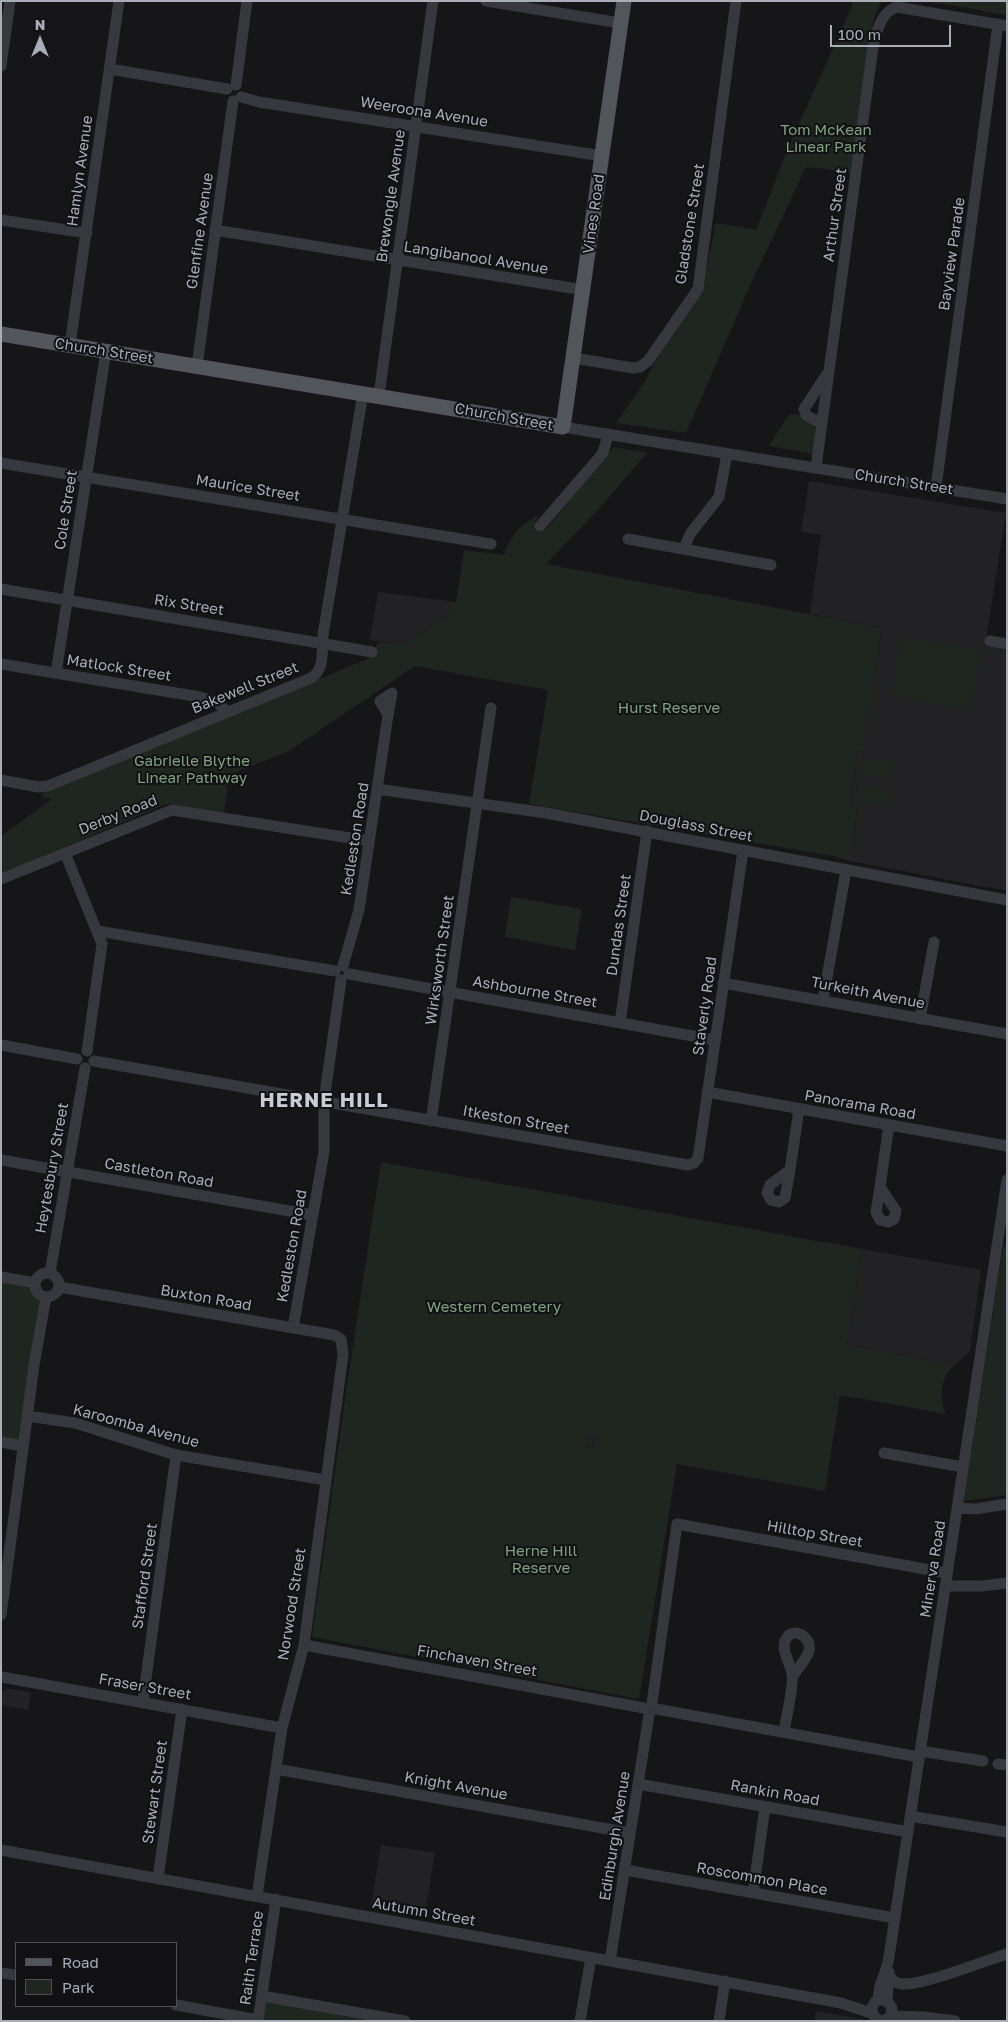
<!DOCTYPE html>
<html>
<head>
<meta charset="utf-8">
<style>
	body { margin:0 }
	#map { position:relative; width:1008px; height:2022px; overflow:hidden; background:#161618; font-family:"Golos Text",sans-serif }
	canvas { display:block }
	.frame { position:absolute; inset:0; border:2px solid #a8adb8; pointer-events:none }
	.legend { position:absolute; left:15px; top:1942px; width:162px; height:65px; box-sizing:border-box; background:#111113; border:1px solid #4d4f55; margin:0; padding:6px 9px; list-style:none; font-size:15px; color:#a8adb8 }
	.legend li { display:flex; align-items:center; gap:10px; height:25px }
	.legend b { width:25px; border:1px solid #4d4f55 }
	.north { position:absolute; left:15px; top:15px; width:50px; height:50px; -webkit-text-stroke:4px #111113; paint-order:stroke; rotate:0deg; font-size:14px; font-weight:700; line-height:20px; text-align:center; color:#a8adb8 }
	.north::after { content:''; display:block; margin:auto; width:18px; height:22px; background:#a8adb8; clip-path:polygon(50% 0,100% 100%,50% 72%,0 100%) }
	.scale { position:absolute; left:830px; top:25px; width:121px; height:22px; box-sizing:border-box; border:2px solid #a8adb8; border-top:0; padding-left:6px; font-size:15px; line-height:18px; white-space:nowrap; color:#a8adb8; -webkit-text-stroke:4px #111113; paint-order:stroke }
</style>
</head>
<body>
<div id="map">
<canvas width="1008" height="2022"></canvas>
<div class="frame"></div>
<ul class="legend">
<li><b style="height:6px;background:#53555c"></b>Road</li>
<li><b style="height:14px;background:#1e261f"></b>Park</li>
</ul>
<div class="north">N</div>
<div class="scale">100 m</div>
</div>
<script>
const c = document.querySelector('canvas').getContext('2d');
c.lineJoin = 'round';
function fill(path, color) { c.fillStyle = color; c.fill(path, 'evenodd'); }
function strokePath(path, color, width, dash) { c.strokeStyle = color; c.lineWidth = width; c.lineCap = dash ? 'butt' : 'round'; c.setLineDash(dash || []); c.stroke(path); }
function write(font, color, halo, rows, align = 'center') {
  c.font = font + ' "Golos Text",sans-serif'; c.lineWidth = 4; c.setLineDash([]); c.textBaseline = 'middle'; c.strokeStyle = halo; c.fillStyle = color; for (const [text, x, y, turn = 0] of rows) {
    c.save(); c.translate(x, y); c.rotate((+turn || 0) * Math.PI / 180); c.textAlign = isNaN(turn) ? turn : align; if (halo) c.strokeText(text, 0, 0); c.fillText(text, 0, 0); c.restore();
  }
}
fill(new Path2D(`
	M809 481 1006 513 985 646 1007 650V891L850 861 858 805 850 803 857 751 863 752 882 628 810 614 821 535 801 532Z
	M378 592 456 602 455 609 403 645 370 640Z
	M862 1249 981 1270 970 1351 955 1365 847 1345Z
	M588 1435 596 1436 594 1448 586 1447Z
	M7 1688 31 1693 28 1710 1 1705V1692Z
	M381 1845 435 1853 425 1915 371 1906Z
	M816 2011 863 2019 864 2021H814Z`), '#222225');
fill(new Path2D(`
	M854 1H881L872 24 851 172 806 167 753 279 686 433 616 423 646 380 653 365 703 285 716 223 756 230 787 151Z
	M926 1H1007V15Z
	M789 414C800 413 810 420 816 430L812 454 769 446Z
	M613 447 647 453 598 510 546 564 882 628 864 752 857 751 850 803 858 804 850 861 832 856 529 804 548 690 415 666 289 751 229 775 224 812 166 804 1 874V836L52 799 42 797 43 792 370 658 378 642 403 645 455 609 464 550 504 555C511 535 521 523 541 514L535 521V526L542 531 546 529Z
	M900 635 981 650 971 712 891 697Z
	M862 757 895 762 892 780 859 775Z
	M858 783 891 789 888 807 855 801Z
	M511 897 582 909 575 950 505 937Z
	M381 1162 862 1249 847 1345 955 1365C940 1377 939 1398 946 1414L840 1395 825 1491 677 1464 639 1699 312 1637 344 1405ZM588 1435 596 1436 593 1448 586 1447Z
	M1003 1246 1007 1247V1495L964 1501Z
	M1 1282 30 1288 40 1301 20 1440 1 1437Z
	M268 2001 388 2021H262L265 2004Z`), '#1e261f');
strokePath(new Path2D(`
	M486 1 620 23
	M1 66 10 1
	M110 69 227 89
	M236 85 247 1
	M241 97 259 102 602 156
	M1 220 87 233
	M215 230 584 290
	M70 345 119 1
	M574 358 633 368 640 367 648 361 698 289 736 1
	M197 366 233 101
	M379 395 433 1
	M822 424 806 415 804 409 827 374
	M563 427 1007 499
	M1 463 491 544
	M816 467 872 54C874 39 880 11 897 7L1007 26
	M936 487 998 24
	M540 526 603 453 608 435
	M628 539 771 565
	M684 549 690 534 719 497 727 454
	M1 589 372 652
	M990 641 1007 644
	M1 664 200 697 218 703 227 712
	M56 673 106 351
	M1 780 38 787 48 786 311 678C326 669 321 650 323 635L363 393
	M377 789 546 813 1007 900
	M65 853 102 944 87 1051
	M1 879 172 810 369 841
	M98 931 335 971
	M343 966 359 910 388 715 380 701 392 693 388 715
	M349 974 715 1040
	M723 983 1007 1034
	M823 1000 846 870
	M920 1019 934 942
	M620 1023 647 831
	M1 1045 77 1059
	M94 1061 316 1100
	M707 1092 1007 1146
	M325 1094 341 980
	M332 1103 688 1165 694 1163 698 1158 743 851
	M431 1121 491 708
	M1 1160 312 1215
	M790 1170 785 1198 779 1202 771 1200 767 1193 770 1185Z
	M790 1170 799 1109
	M880 1187 896 1211 894 1219 888 1222 880 1220 876 1212Z
	M880 1187 889 1125
	M50 1273 85 1068
	M35 1285a12 12 0 1 1 24 0a12 12 0 1 1-24 0Z
	M1 1277 35 1283
	M59 1287 334 1335 341 1339 343 1355 304 1645 282 1728 257 1896
	M293 1328 324 1152V1109
	M27 1416 75 1423 176 1455 326 1480
	M1 1442 23 1446
	M884 1453 963 1467
	M957 1508 975 1509 1007 1504
	M945 1586H982L1007 1583
	M1 1615 34 1365 46 1297
	M304 1645 644 1708
	M2 1677 282 1728
	M143 1701 176 1455
	M652 1703 677 1524 947 1573
	M656 1709 919 1757
	M784 1732C786 1717 794 1688 792 1674 791 1664 781 1651 785 1641 791 1625 812 1636 809 1650 808 1658 797 1669 793 1676
	M920 1751 983 1761
	M998 1764 1007 1765
	M276 1769 630 1833
	M638 1784 908 1832
	M910 1816 1007 1832
	M1 1850 841 2003 871 2013
	M625 1870 895 1918
	M158 1878 182 1709
	M753 1893 765 1807
	M610 1961 649 1715
	M1 1973 16 1975
	M889 1975C892 1980 895 1983 901 1984 923 1986 983 1961 1007 1954
	M262 1996 405 2021
	M878 2000 880 1986 888 1963 1007 1180
	M887 2001 889 1972
	M176 2005 258 2020
	M891 2016 923 2017 955 2021
	M258 2021 276 1899
	M580 2021 591 1958
	M719 2021 725 1981
	M881 2021 875 2018 871 2009 875 2002C882 1998 888 2000 892 2008L891 2016 884 2021`), '#37383d', 11);
strokePath(new Path2D(`
	M1 334 563 427 624 1`), '#53555c', 15);
write('15px', '#a8adb8', '#111113', [
	["Weeroona Avenue",424,112,9],
	["Hamlyn Avenue",80,171,-82],
	["Brewongle Avenue",391,196,-82],
	["Vines Road",594,214,-82],
	["Arthur Street",835,215,-82],
	["Gladstone Street",690,224,-81],
	["Glenfine Avenue",200,231,-82],
	["Bayview Parade",952,254,-82],
	["Langibanool Avenue",476,258,9],
	["Church Street",104,351,9],
	["Church Street",504,417,10],
	["Church Street",904,482,9],
	["Maurice Street",248,488,9],
	["Cole Street",66,510,-81],
	["Rix Street",189,605,9],
	["Matlock Street",119,668,9],
	["Bakewell Street",245,688,-22],
	["Derby Road",118,815,-22],
	["Douglass Street",696,826,11],
	["Kedleston Road",355,839,-81],
	["Dundas Street",619,925,-82],
	["Wirksworth Street",440,960,-82],
	["Ashbourne Street",535,992,10],
	["Turkeith Avenue",868,993,11],
	["Staverly Road",705,1006,-82],
	["Panorama Road",860,1105,10],
	["Itkeston Street",516,1120,10],
	["Heytesbury Street",52,1168,-80],
	["Castleton Road",159,1173,10],
	["Kedleston Road",292,1246,-80],
	["Buxton Road",206,1298,10],
	["Karoomba Avenue",136,1426,15],
	["Hilltop Street",815,1534,10],
	["Minerva Road",933,1569,-81],
	["Stafford Street",145,1576,-82],
	["Norwood Street",292,1604,-81],
	["Finchaven Street",477,1661,10],
	["Fraser Street",145,1687,10],
	["Knight Avenue",456,1786,10],
	["Stewart Street",155,1792,-82],
	["Rankin Road",775,1793,10],
	["Edinburgh Avenue",615,1836,-81],
	["Roscommon Place",762,1879,10],
	["Autumn Street",424,1912,10],
	["Raith Terrace",252,1958,-82]
]);
write('15px', '#7fa381', '#111113', [
	["Tom McKean",826,130],
	["Linear Park",826,147],
	["Hurst Reserve",669,708],
	["Gabrielle Blythe",192,761],
	["Linear Pathway",192,778],
	["Western Cemetery",494,1307],
	["Herne Hill",541,1551],
	["Reserve",541,1568]
]);
c.letterSpacing = '1px';
write('bold 20px', '#c9ccd4', '#111113', [
	["HERNE HILL",324,1101]
]);
c.letterSpacing = '0px';
</script>
</body>
</html>
